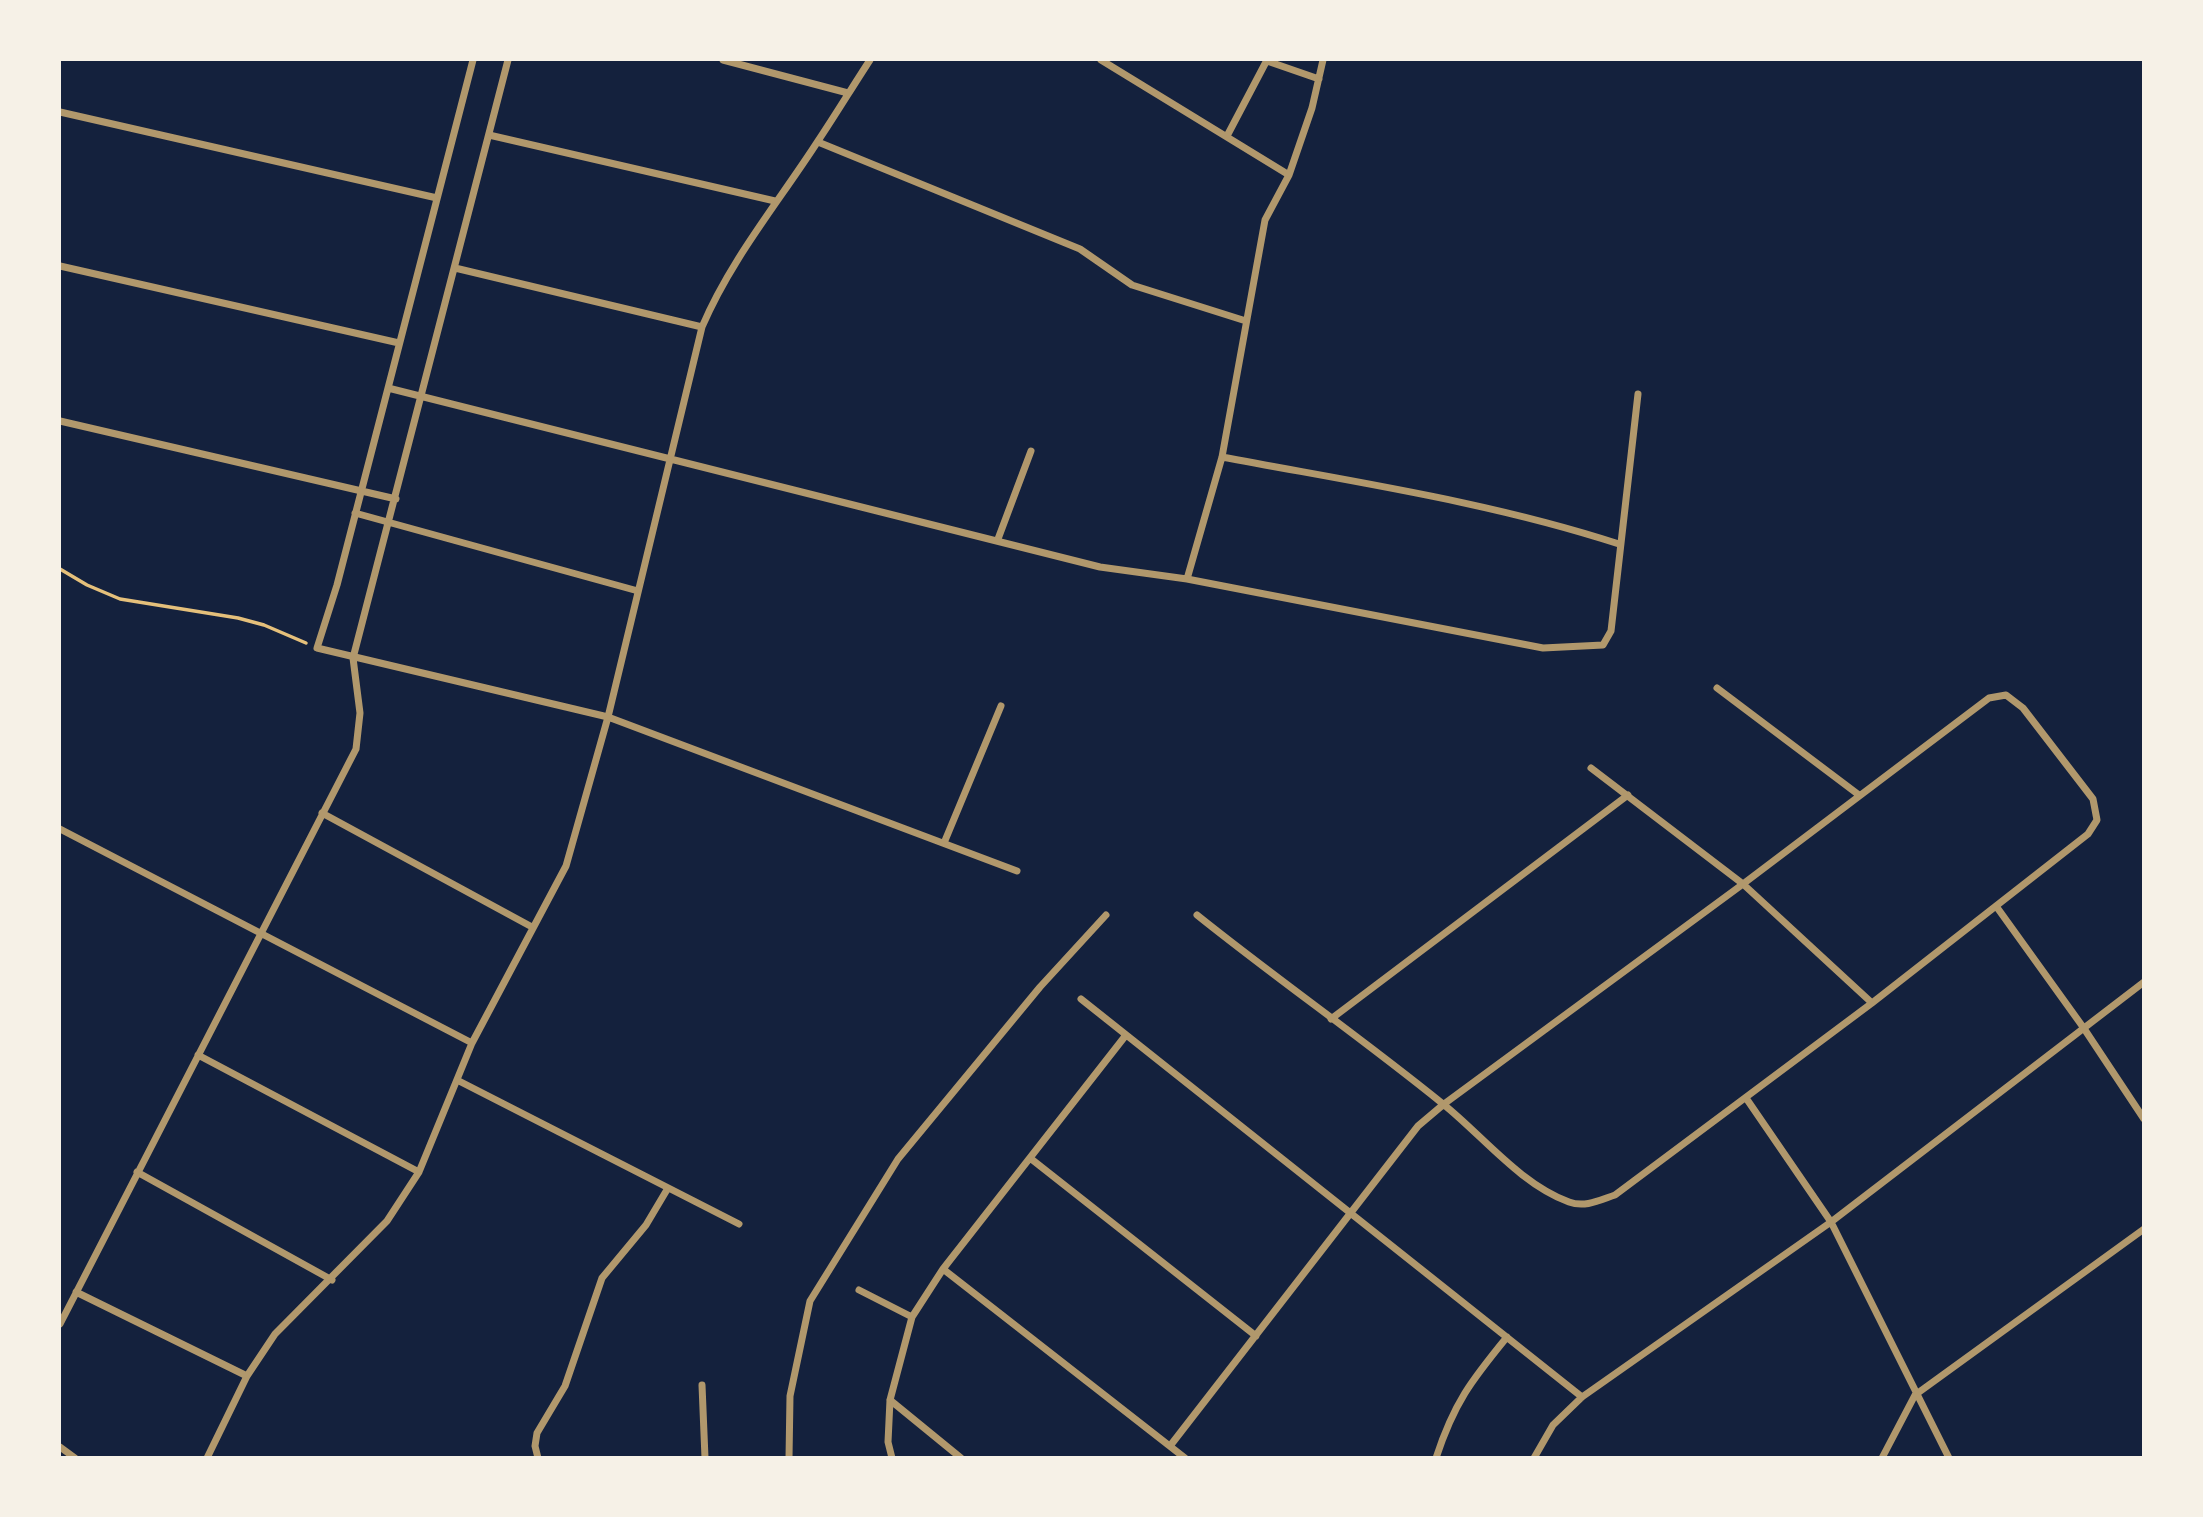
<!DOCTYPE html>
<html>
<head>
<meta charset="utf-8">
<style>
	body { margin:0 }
	#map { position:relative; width:2203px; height:1517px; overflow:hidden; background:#14213d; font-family:"Public Sans",sans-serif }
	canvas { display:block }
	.frame { position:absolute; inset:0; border:61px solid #f6f1e7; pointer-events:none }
</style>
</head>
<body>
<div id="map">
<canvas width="2203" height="1517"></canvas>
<div class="frame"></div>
</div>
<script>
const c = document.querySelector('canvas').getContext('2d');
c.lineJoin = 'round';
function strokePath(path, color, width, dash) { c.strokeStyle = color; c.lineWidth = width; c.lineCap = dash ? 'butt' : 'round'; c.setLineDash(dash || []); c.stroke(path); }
strokePath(new Path2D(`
	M60 569 87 585 120 599 238 618 264 625 306 643`), '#e5c07b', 3.5);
strokePath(new Path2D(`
	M473 60 337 585 317 648 608 717 1017 871
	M723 60 848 93
	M1101 60 1289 175
	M1267 61 1319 79
	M60 112 437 198
	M489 135 775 201
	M1227 136 1267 60
	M818 142 1080 249 1132 285 1246 321
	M60 266 399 343
	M455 268 702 327
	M388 388 1100 567 1187 579 1543 648 1603 645 1611 631 1638 394
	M60 421 396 499
	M1222 457C1354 482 1490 502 1619 544
	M355 513 638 591
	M998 539 1031 451
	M1187 579 1222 457 1265 220 1289 175 1312 108 1323 60
	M1717 688 1859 795
	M1591 768 1743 884 1872 1003
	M322 813 532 927
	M60 829 472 1043
	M944 843 1001 706
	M1996 906 2083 1027 2144 1119
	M1081 999 1582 1397
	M1331 1019 1628 795
	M198 1055 419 1172
	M457 1080 739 1224
	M1746 1098 1831 1222 1949 1458
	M1030 1158 1256 1336
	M137 1172 332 1280
	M943 1269 1185 1458
	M859 1290 912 1317
	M76 1292 247 1376
	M60 1324 356 749 360 713 353 658 508 60
	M702 1385 705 1458
	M890 1400 961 1458
	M1170 1446 1418 1126 1444 1104 1743 884 1989 698 2006 695 2023 708 2093 799 2097 820 2088 834 1872 1003 1615 1195C1600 1200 1585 1208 1569 1202 1520 1184 1483 1136 1443 1104 1363 1039 1278 980 1197 915
	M60 1447 75 1458
	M207 1458 247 1376 275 1334 387 1221 419 1172 472 1043 566 866 608 717 702 327C731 259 778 203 818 141 836 114 853 86 870 60
	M538 1458 535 1446 537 1433 565 1386 602 1278 646 1225 668 1188
	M789 1458 790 1396 810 1301 898 1159 1040 987 1106 915
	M892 1458 888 1442 890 1400 912 1317 943 1269 1126 1035
	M1436 1458C1454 1403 1471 1381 1507 1337
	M1534 1458 1553 1425 1582 1397 1831 1222 2144 982
	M1882 1458 1915 1395 2144 1229`), '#b1986c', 7);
</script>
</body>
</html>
